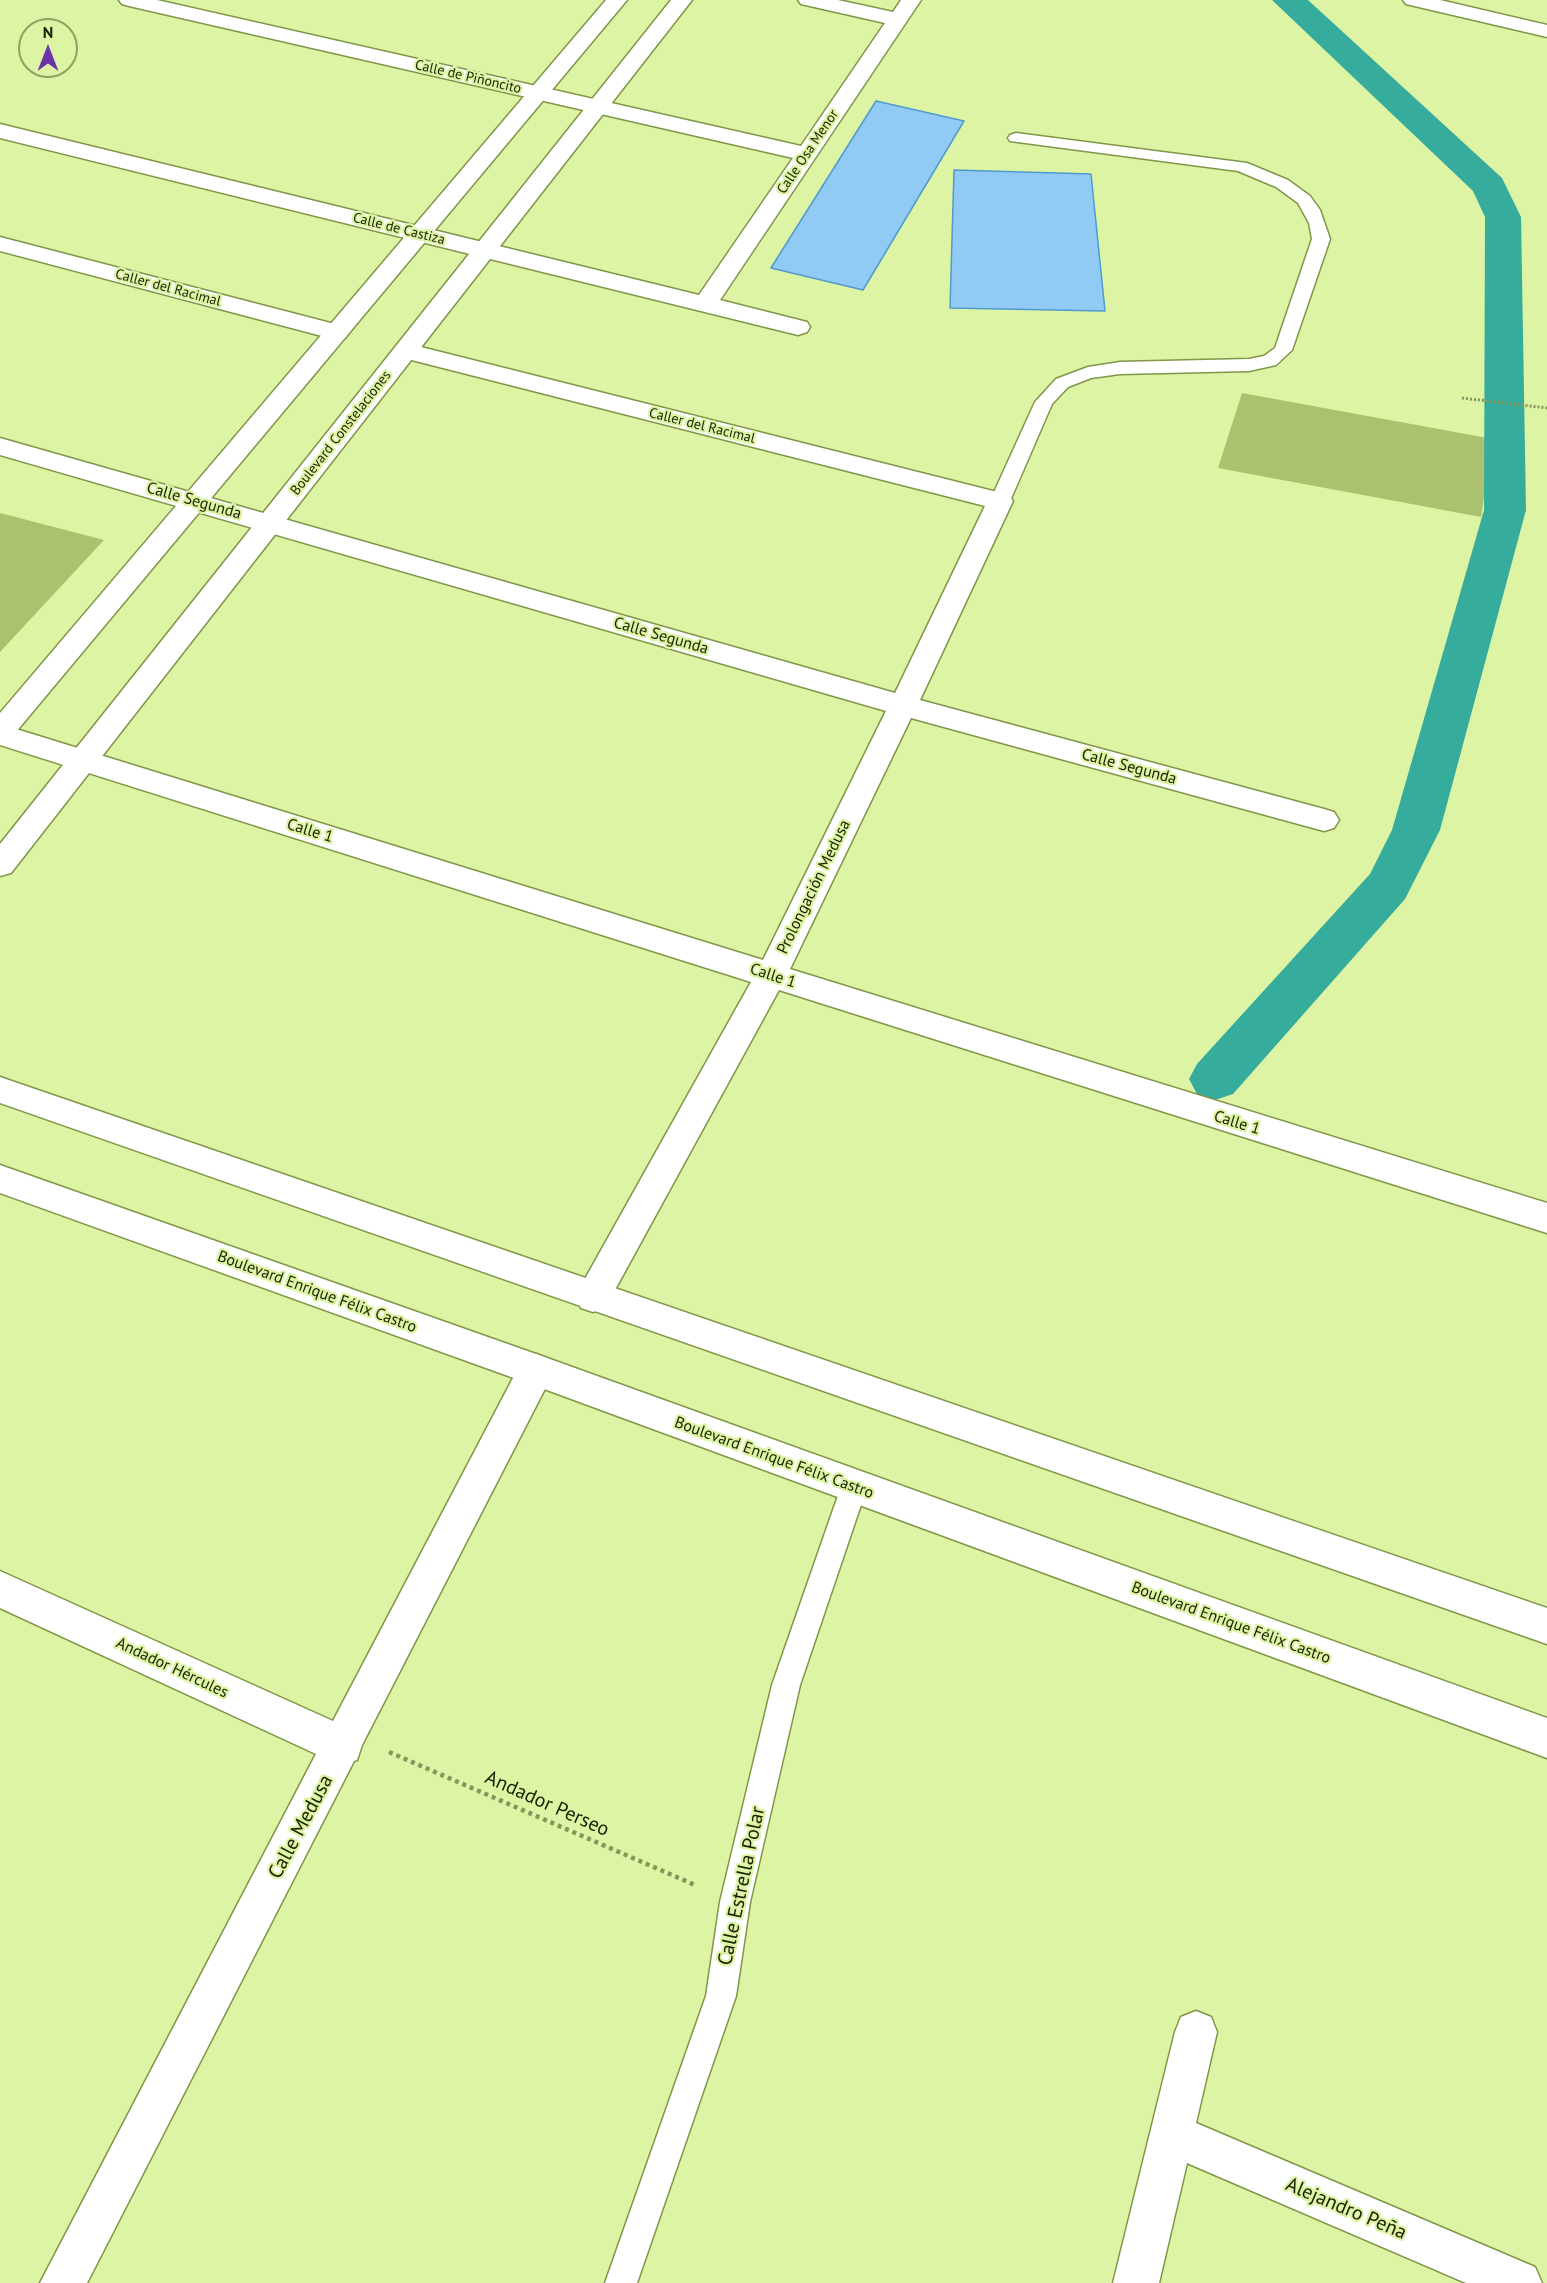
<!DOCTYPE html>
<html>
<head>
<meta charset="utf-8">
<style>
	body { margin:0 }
	#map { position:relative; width:1547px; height:2283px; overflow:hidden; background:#dcf4a4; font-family:"PT Sans",sans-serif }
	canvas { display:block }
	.north { position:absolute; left:18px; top:18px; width:60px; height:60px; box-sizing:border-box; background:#dcf4a4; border:2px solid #8ea063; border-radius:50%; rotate:0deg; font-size:16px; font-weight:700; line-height:24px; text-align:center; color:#1a2202 }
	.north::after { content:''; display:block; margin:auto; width:21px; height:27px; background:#6e34aa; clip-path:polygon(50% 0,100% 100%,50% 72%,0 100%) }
</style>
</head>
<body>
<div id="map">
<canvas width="1547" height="2283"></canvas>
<div class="north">N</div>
</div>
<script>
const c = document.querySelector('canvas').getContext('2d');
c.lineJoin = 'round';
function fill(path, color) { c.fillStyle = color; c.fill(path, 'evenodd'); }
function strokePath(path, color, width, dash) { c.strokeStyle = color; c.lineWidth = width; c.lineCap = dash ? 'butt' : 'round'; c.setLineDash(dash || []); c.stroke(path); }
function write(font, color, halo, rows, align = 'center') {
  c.font = font + ' "PT Sans",sans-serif'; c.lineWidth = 4.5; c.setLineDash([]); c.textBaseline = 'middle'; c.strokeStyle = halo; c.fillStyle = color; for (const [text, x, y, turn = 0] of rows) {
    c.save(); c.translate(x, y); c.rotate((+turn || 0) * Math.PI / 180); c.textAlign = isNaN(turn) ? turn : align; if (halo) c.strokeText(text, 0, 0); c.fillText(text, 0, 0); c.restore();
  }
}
fill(new Path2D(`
	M1242 393 1493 439 1481 517 1218 468Z
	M0 513 104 540 0 652Z`), '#aac26d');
fill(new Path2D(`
	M1272 0H1308L1502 178 1521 217 1526 510 1440 830 1405 899 1233 1094 1215 1100 1197 1094 1189 1079 1197 1064 1370 874 1392 830 1484 510 1485 217 1473 191Z`), '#36ac9c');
const building = new Path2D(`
	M876 101 964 121 863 290 771 268Z
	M954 170 1091 174 1105 311 950 308Z`);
fill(building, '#91caf5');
strokePath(building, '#519ace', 1.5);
const lane = new Path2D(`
	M1016 133 1247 163 1288 180 1310 196 1320 210 1330 239 1292 350 1276 365 1249 371 1120 374 1091 378 1068 387 1052 404 1010 501 1007 505 1000 507 993 505 990 501 1035 402 1056 379 1088 367 1120 362 1249 359 1264 356 1275 348 1312 239 1309 223 1298 203 1276 187 1238 171 1010 141 1008 138 1010 135Z
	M854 1475 863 1478 867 1487 800 1685 750 1902 736 1996 637 2283H605L706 1996 720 1902 772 1685 841 1487 845 1478Z`);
const street = new Path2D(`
	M119 0H157L801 146 885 23 801 4 798 0H838L893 12 901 0H921L720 300 807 322 810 327 807 332 798 335 0 138V124L699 295 793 158 129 6 122 4Z
	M1403 0H1440L1547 25V37L1406 4Z
	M0 237 346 327 349 332 346 337 337 340 0 251Z
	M405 343 1009 495 1013 501 920 700 1324 809 1334 812 1339 820 1334 828 1324 831 911 718 790 969 1547 1203V1233L779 990 605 1308 593 1312 581 1308 576 1297 581 1286 751 982 0 745V724L763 960 886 711 0 455V438L895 693 985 506 396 356 393 351 396 346Z
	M536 1354 549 1359 554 1370 549 1381 362 1745 357 1760 354 1761 87 2283H40L316 1754 0 1608V1571L333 1721 523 1359Z
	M1196 2011 1211 2017 1217 2032 1196 2123 1535 2267 1542 2283H1466L1187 2163 1159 2283H1113L1175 2032 1181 2017Z`);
const secondary = new Path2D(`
	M606 0H627L10 739 0 742V713Z
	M671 0H692L11 873 0 876V844Z
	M0 1077 1547 1608V1644L0 1103Z
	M0 1165 536 1354 1547 1718V1758L536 1386 0 1193Z`);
strokePath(lane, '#809648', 3);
strokePath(street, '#809648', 3);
strokePath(secondary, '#809648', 3);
strokePath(new Path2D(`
	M1462 398 1547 408`), '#85965b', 3, [2, 2]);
strokePath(new Path2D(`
	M389 1752 695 1885`), '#85965b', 4.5, [4, 4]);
fill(lane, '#fff');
fill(street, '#fff');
fill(secondary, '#fff');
write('14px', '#1a2202', '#dcf4a4', [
	["Calle de Piñoncito",468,77,13],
	["Calle Osa Menor",808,152,-56],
	["Calle de Castiza",399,229,14],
	["Caller del Racimal",168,288,15],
	["Caller del Racimal",702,426,14],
	["Boulevard Constelaciones",341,433,-52]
]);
write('16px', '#1a2202', '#dcf4a4', [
	["Calle Segunda",194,501,16],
	["Calle Segunda",661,636,16],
	["Calle Segunda",1129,767,15],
	["Calle 1",310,831,17],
	["Prolongación Medusa",814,887,-64],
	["Calle 1",773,976,18],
	["Calle 1",1237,1123,17],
	["Boulevard Enrique Félix Castro",317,1292,20],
	["Boulevard Enrique Félix Castro",774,1458,20],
	["Boulevard Enrique Félix Castro",1231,1623,20],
	["Andador Hércules",172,1668,25]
]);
write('20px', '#1a2202', '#dcf4a4', [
	["Andador Perseo",547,1804,24],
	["Calle Medusa",301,1827,-62],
	["Calle Estrella Polar",742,1886,-78],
	["Alejandro Peña",1346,2209,23]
]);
</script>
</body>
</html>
